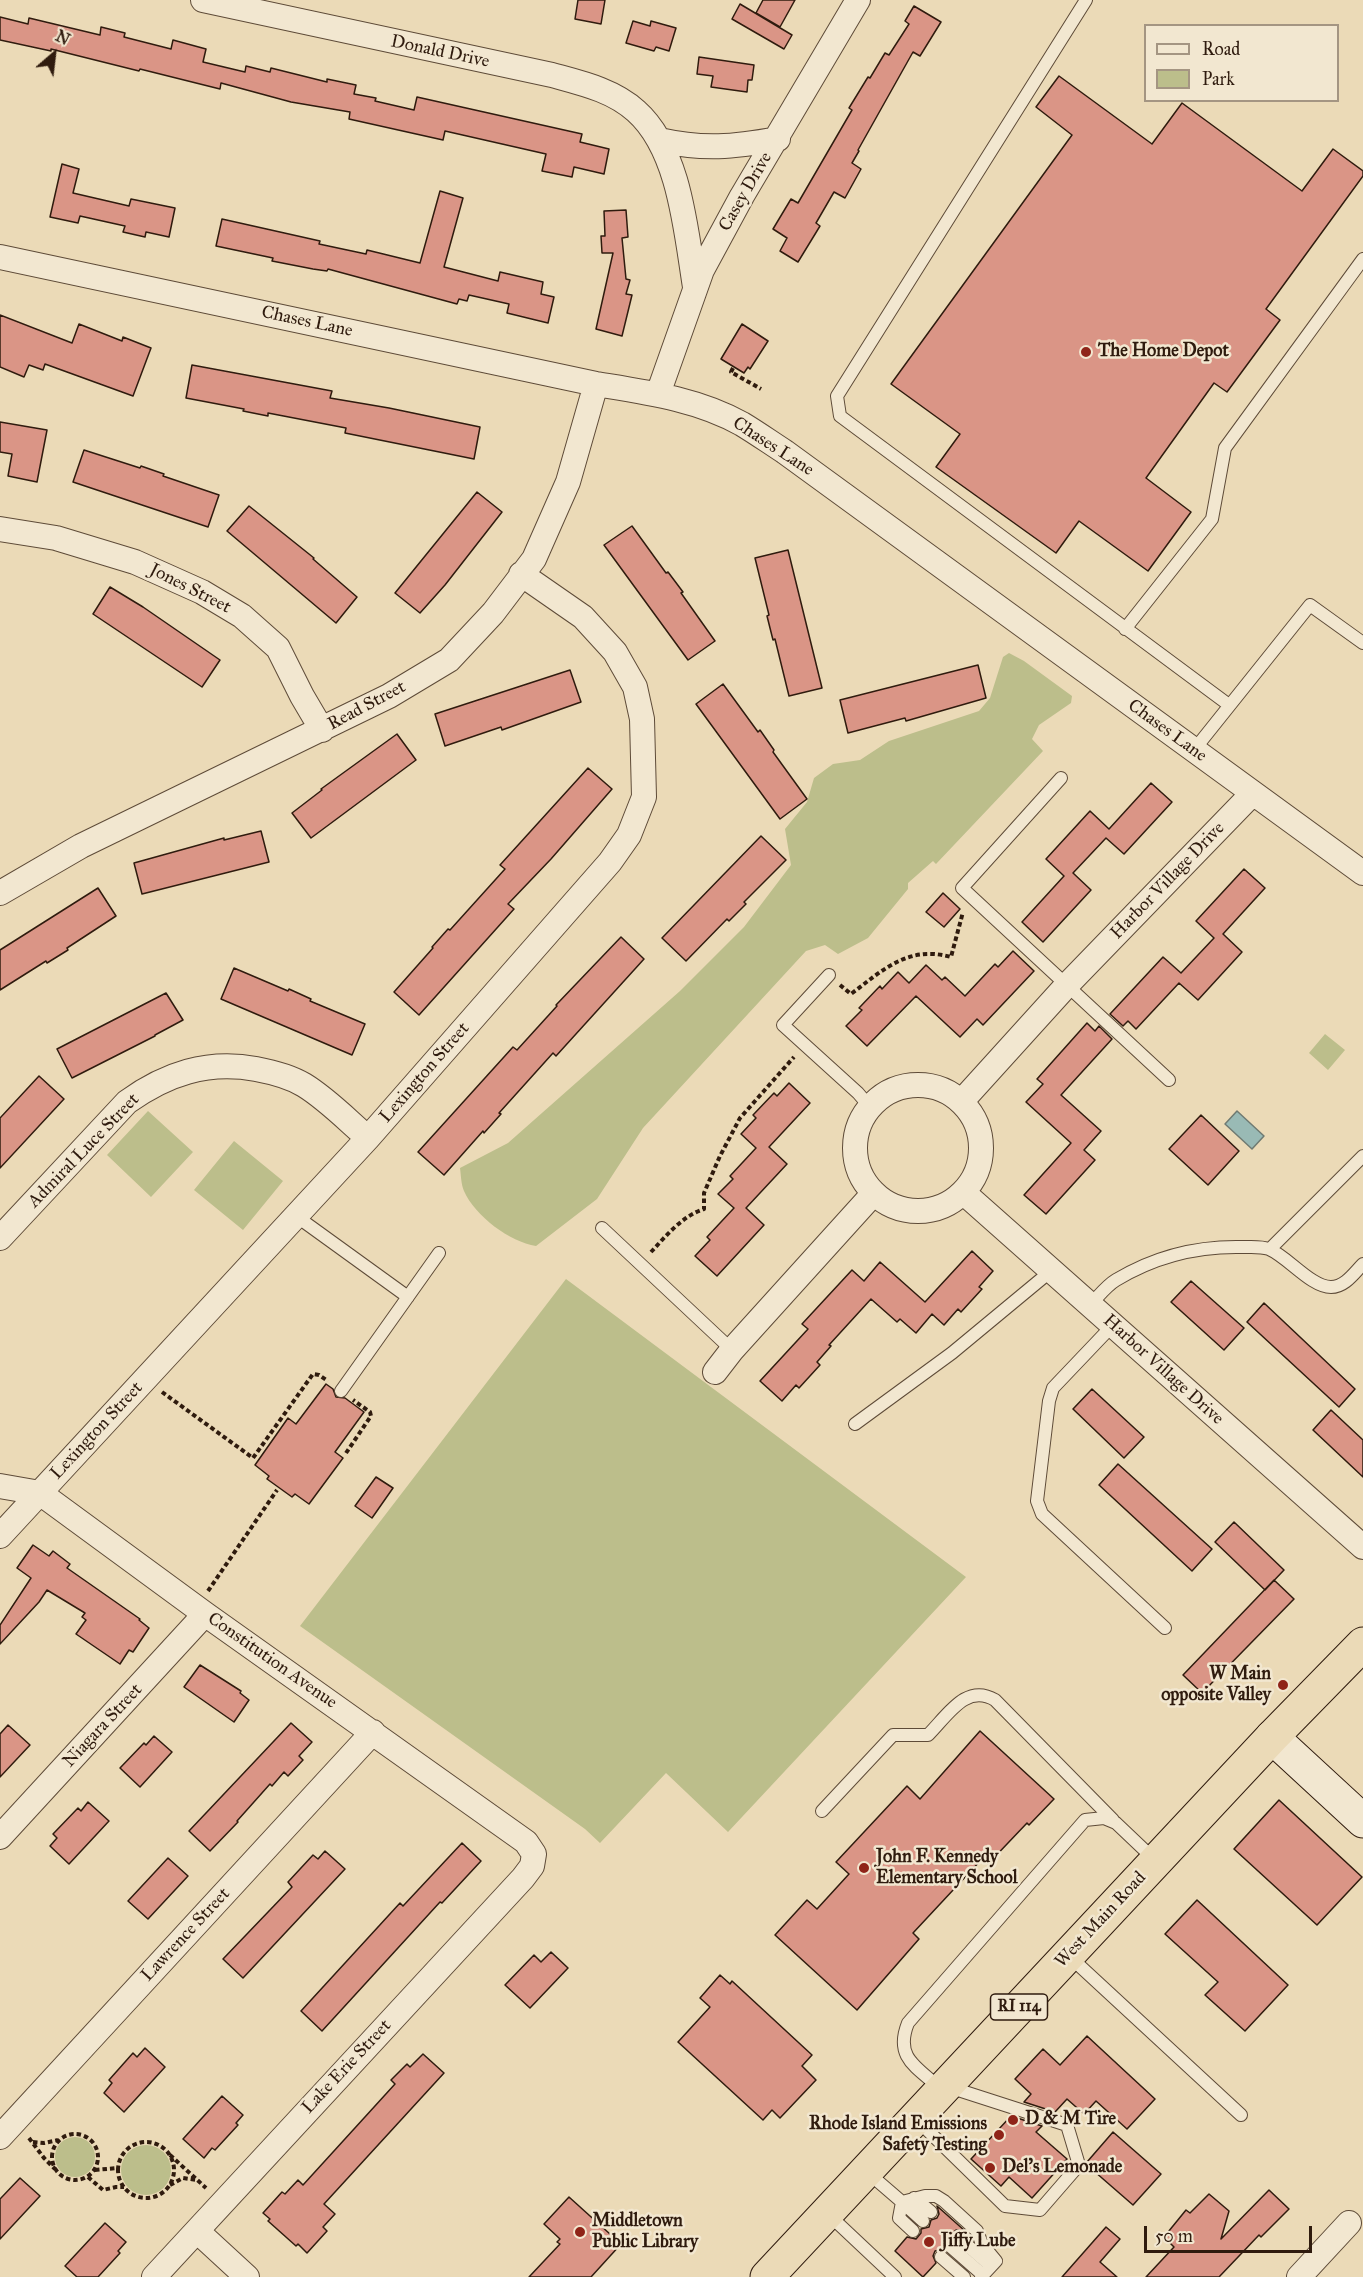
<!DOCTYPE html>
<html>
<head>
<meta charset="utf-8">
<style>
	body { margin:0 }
	#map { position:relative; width:1363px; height:2277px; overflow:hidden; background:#ebdab7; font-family:"IM FELL Great Primer",serif }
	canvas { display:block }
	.legend { position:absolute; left:1144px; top:24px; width:195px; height:78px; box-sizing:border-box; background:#f2e7d0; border:2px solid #a49582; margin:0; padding:8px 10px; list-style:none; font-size:18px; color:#2f1b0e }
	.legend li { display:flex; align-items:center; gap:12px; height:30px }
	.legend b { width:30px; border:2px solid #a49582 }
	.north { position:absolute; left:24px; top:24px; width:60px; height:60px; -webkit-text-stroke:4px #f2e7d0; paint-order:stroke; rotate:28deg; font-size:16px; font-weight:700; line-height:24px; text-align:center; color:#2f1b0e }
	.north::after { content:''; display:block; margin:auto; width:21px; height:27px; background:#2f1b0e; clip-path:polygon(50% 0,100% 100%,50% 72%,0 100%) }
	.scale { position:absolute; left:1144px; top:2226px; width:168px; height:27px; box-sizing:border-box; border:3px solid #2f1b0e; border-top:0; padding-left:8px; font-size:18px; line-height:21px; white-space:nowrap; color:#2f1b0e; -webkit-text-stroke:4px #f2e7d0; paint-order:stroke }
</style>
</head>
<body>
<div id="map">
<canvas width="1363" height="2277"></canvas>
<ul class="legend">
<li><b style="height:8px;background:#f2e7d0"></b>Road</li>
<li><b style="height:16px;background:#bcbe8b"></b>Park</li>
</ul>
<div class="north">N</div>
<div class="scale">50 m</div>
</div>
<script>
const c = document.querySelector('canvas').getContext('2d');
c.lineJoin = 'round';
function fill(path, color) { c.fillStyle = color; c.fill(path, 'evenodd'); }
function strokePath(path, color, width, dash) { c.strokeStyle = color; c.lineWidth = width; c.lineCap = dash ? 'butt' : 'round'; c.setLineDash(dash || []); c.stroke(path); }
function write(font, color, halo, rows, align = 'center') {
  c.font = font + ' "IM FELL Great Primer",serif'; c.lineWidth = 5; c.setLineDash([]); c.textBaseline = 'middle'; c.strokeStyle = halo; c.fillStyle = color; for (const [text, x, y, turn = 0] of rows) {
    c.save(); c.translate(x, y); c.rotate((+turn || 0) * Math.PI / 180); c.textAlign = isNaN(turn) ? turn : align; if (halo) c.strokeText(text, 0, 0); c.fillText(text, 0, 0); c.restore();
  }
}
fill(new Path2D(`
	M1009 653 1024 661 1072 696 1071 703 1039 725 1032 739 1043 751 936 864 933 861 908 883V889L868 938 838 954 825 945 806 951 643 1128 597 1199 536 1246C510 1242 475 1216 464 1191 461 1184 461 1175 460 1168L508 1143 680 991 744 927 791 865 785 829 807 802 814 778 833 764 860 760 889 741 979 711 990 698 1003 657Z
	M1325 1034 1345 1050 1328 1070 1309 1053Z
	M148 1111 193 1152 151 1197 107 1155Z
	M234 1141 283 1181 243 1230 194 1190Z
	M566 1279 966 1577 728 1832 666 1773 600 1843 585 1829 300 1626Z
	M55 2157a20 20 0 1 1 40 0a20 20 0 1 1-40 0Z
	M121 2170a25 25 0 1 1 50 0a25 25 0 1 1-50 0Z`), '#bcbe8b');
const water = new Path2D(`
	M1237 1111 1264 1136 1252 1149 1225 1124Z`);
fill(water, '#99bab5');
strokePath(water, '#6f7a72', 1.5);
const building = new Path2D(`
	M578 0H605L601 24 575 19Z
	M763 0H795L780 27 756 13Z
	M740 4 792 35 784 49 732 19Z
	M914 6 941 22 920 56 913 52 858 150 859 151 852 163 861 169 845 198 834 192 816 223 820 226 798 262 780 251 787 238 773 229 791 199 798 203 852 110 849 108 868 77 870 78 885 53 889 55 909 24 905 21Z
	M0 17 28 24 29 18 100 35 101 27 125 33 124 37 171 49 173 40 206 49 203 62 245 72 246 66 270 72 271 68 327 82V79L356 85 354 94 376 98 375 101 414 110 417 97 582 134 580 142 609 149 604 174 574 167 572 177 542 171 546 154 445 131 443 140 349 119 350 112 291 102 221 83 220 89 140 69 139 71 51 49V51L0 40Z
	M633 21 650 26 651 21 676 28 669 51 656 47 654 51 626 43Z
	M699 57 754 65 752 80H748L747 92 711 87 713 76 697 74Z
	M1059 76 1152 144 1182 103 1302 191 1333 149 1363 171V176L1266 309 1280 320 1227 392 1214 383 1146 478 1191 512 1148 571 1079 521 1056 553 936 467 960 434 891 384 1072 135 1036 107Z
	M62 164 79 169 73 193 129 206 131 199 175 208 169 237 146 232 145 237 123 232 125 226 80 216 78 223 50 217Z
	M440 191 463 198 444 267 498 281 500 272 543 282 541 294 554 297 548 323 507 313 509 304 469 295 467 301 459 299 457 304 328 269 327 271 313 269 272 261 273 258 216 246 222 219 320 241 319 244 366 254 367 250 420 263Z
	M626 210 628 237 622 238 626 279 630 280 626 294 632 295 622 336 596 329 613 253H602L601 236H605L604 211Z
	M0 315 72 343 79 324 122 341 123 337 151 348 133 396 45 364 43 370 29 365 24 377 0 367Z
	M742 324 768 341 750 369 748 367 744 373 721 359Z
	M192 365 332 391 330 398 389 408 480 427 474 459 345 433 346 428 268 413V416L243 411 244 409 186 398Z
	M0 422 47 430 37 482 8 476 12 454 0 452Z
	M84 450 140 468 141 466 164 474 163 476 219 495 208 527 73 482Z
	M477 492 502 512 445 585 420 613 395 593Z
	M249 506 314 558 313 559 357 597 336 623 227 531Z
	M632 526 666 573 668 572 683 592 681 593 715 641 688 660 604 545Z
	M788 550 822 688 789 696 775 639 773 640 767 616 769 615 755 558Z
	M110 587 143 607 220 660 202 687 93 614Z
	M978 665 986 698 906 721 905 718 848 733 840 700Z
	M570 670 581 702 502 730 501 727 445 746 435 714Z
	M723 684 758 732 760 730 774 750 773 752 807 799 780 819 696 704Z
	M397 734 416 760 311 838 292 813 322 790 321 789Z
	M588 768 612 789 551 859 508 904 514 909 419 1015 394 992 433 948 432 947 448 929 450 930 505 869 500 865Z
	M1151 783 1172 802 1124 854 1106 838 1073 873 1091 890 1043 942 1022 922 1064 876 1046 859 1090 811 1109 829Z
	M261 831 269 862 142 894 134 863 224 838V840Z
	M761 836 786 860 744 902 746 904 729 921 727 919 686 961 662 938Z
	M1244 869 1265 888 1223 934 1242 952 1198 1000 1179 983 1136 1029 1128 1021 1123 1026 1110 1014 1163 957 1181 973 1214 938 1196 921Z
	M98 888 116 916 67 948 68 950 47 963 46 961 0 990V950Z
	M943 893 960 909 944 927 926 912Z
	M621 937 644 959 556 1056 553 1053 499 1113 501 1114 484 1133 483 1131 444 1175 418 1152 513 1047 517 1050 557 1006 556 1005Z
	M1013 951 1034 971 983 1025 977 1019 960 1037 916 996 867 1046 846 1026 862 1010 859 1008 880 986 882 989 898 972 909 983 926 965 942 980 945 977 965 996 995 964 998 967Z
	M234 968 288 991 289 989 311 999 310 1001 365 1024 352 1055 221 999Z
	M166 993 183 1020 155 1035V1036L72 1078 57 1049Z
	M1087 1023 1095 1031 1099 1026 1112 1039 1061 1095 1101 1131 1084 1150 1095 1160 1046 1214 1024 1195 1071 1143 1026 1102 1043 1084 1037 1079Z
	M39 1076 64 1099 0 1168V1118Z
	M789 1083 810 1103 769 1147 787 1164 746 1208 764 1225 717 1276 695 1256 710 1240 707 1237 734 1208 718 1194 733 1179 730 1176 756 1148 741 1134 756 1118 753 1115 774 1093 777 1096Z
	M1201 1115 1239 1151 1208 1185 1169 1149Z
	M972 1251 993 1271 979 1287 982 1289 961 1312 958 1309 944 1325 932 1314 916 1333 900 1319 897 1322 871 1299 829 1345 831 1346 817 1362 820 1365 799 1388 796 1385 782 1401 760 1381 808 1329 802 1324 852 1270 864 1281 880 1262 925 1302Z
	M1191 1281 1244 1328 1224 1350 1171 1302Z
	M1264 1303 1355 1389 1339 1407 1247 1322Z
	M326 1384 333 1389 336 1397 345 1398 364 1412 335 1452 343 1458 309 1504 295 1494 292 1497 267 1479 269 1476 255 1465 288 1418 296 1424Z
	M1092 1389 1144 1437 1124 1458 1073 1409Z
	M1331 1410 1363 1440V1477L1313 1430Z
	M1118 1464 1212 1549 1192 1571 1099 1485Z
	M376 1477 393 1488 372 1518 355 1506Z
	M1234 1522 1284 1570 1265 1590 1215 1542Z
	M33 1545 49 1556 53 1551 70 1564 67 1568 140 1619 139 1620 149 1628 133 1652 129 1650 120 1664 76 1634 86 1620 82 1617 85 1613 47 1590 39 1602 0 1644V1625L31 1578 17 1568Z
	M1274 1580 1294 1599 1202 1693 1183 1675Z
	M200 1665 241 1691 240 1693 249 1700 234 1722 184 1687Z
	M291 1723 312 1742 299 1756 303 1760 288 1776 284 1772 272 1786 270 1784 237 1821 238 1822 210 1851 189 1831Z
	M8 1725 30 1745 0 1777V1734Z
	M980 1731 1054 1799 1029 1825 1027 1823 988 1864 982 1859 913 1933 919 1939 857 2010 775 1935 807 1900 817 1909 849 1874 836 1862 907 1786 920 1799Z
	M154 1736 172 1752 140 1787 120 1768 144 1743 146 1745Z
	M1279 1800 1362 1877 1317 1925 1234 1849Z
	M88 1802 109 1821 69 1864 50 1846 57 1838 53 1834 78 1808 81 1811Z
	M462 1843 481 1861 442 1903 440 1902 322 2031 301 2011 400 1903 403 1906Z
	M325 1851 345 1869 243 1978 223 1959 292 1887 288 1882 313 1855 318 1859Z
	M168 1858 188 1876 148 1919 128 1901Z
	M1197 1900 1288 1985 1245 2031 1205 1995 1218 1982 1165 1934Z
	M551 1952 568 1968 530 2008 505 1985 534 1955 541 1962Z
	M720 1975 730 1984 732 1981 812 2055 802 2066 816 2080 780 2118 772 2110 763 2120 678 2042 710 2007 700 1998Z
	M1087 2036 1155 2099 1127 2129 1096 2101 1084 2114 1067 2099 1055 2112 1024 2102 1031 2094 1015 2079 1043 2049 1060 2065Z
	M145 2048 165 2067 124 2112 104 2093 112 2083 109 2080 133 2053 137 2057Z
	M423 2054 444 2073 324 2204 335 2214 323 2227 327 2231 307 2253 298 2244 296 2246 268 2221 270 2219 263 2213 282 2192 285 2194 298 2180 303 2185 395 2084 391 2080 407 2064 410 2067Z
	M222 2096 243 2115 236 2123 238 2125 215 2150 212 2148 204 2158 183 2139Z
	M1011 2116 1042 2126 1036 2132 1067 2159 1032 2198 1009 2177 1001 2186 971 2159Z
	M1113 2132 1161 2174 1133 2205 1087 2165V2162Z
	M20 2178 40 2196 0 2239V2199Z
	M1269 2190 1289 2209 1261 2237 1259 2235 1219 2277H1146L1174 2247 1164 2237 1186 2210 1190 2213 1209 2194 1229 2211 1221 2239Z
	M569 2197 621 2244 591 2277H529L560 2244 557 2242 560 2239 544 2224Z
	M937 2206 965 2231 956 2230 952 2233 951 2239 944 2242 943 2249 935 2251 933 2256 936 2263 923 2277 895 2251 907 2237 916 2239 921 2233V2229L929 2227 931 2220 937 2218 939 2214Z
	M105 2223 126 2242 118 2251 120 2253 98 2277H77L65 2266Z
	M1106 2227 1120 2239 1100 2262 1117 2277H1062Z`);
fill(building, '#da9586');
strokePath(building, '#2f1b0e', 1.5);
const service = new Path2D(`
	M1086 0 837 396 840 416 1229 705
	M1125 629 1212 519 1225 448 1363 259
	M1194 750 1310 605 1363 643
	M1061 778 962 888 1169 1080
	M829 975 783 1025 858 1093 870 1107
	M296 1216 408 1297
	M602 1228 732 1350
	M1270 1249 1363 1156
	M1090 1305C1098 1297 1106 1286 1116 1280 1154 1257 1198 1246 1242 1247 1251 1247 1261 1246 1269 1249 1288 1257 1311 1287 1331 1287 1345 1287 1354 1273 1363 1264
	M1112 1326 1053 1388 1049 1401 1037 1501 1042 1514 1165 1628
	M341 1391 439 1253
	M855 1424 952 1353 1051 1271
	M822 1811 893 1735H928C948 1715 966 1683 995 1700L1113 1820
	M1069 1956 1241 2115
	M941 2089C917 2067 894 2058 908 2023L1085 1820 1104 1818 1116 1823 1156 1861
	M916 2119 1005 2206 1040 2210 1079 2165 1067 2125 949 2087
	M866 2171 902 2202 925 2196H936L944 2201 977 2231 982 2244 996 2261 981 2277
	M914 2198 931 2212
	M902 2202 899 2218 913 2231
	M902 2202 923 2221
	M828 2214 895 2277
	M959 2238 991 2266
	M951 2247 983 2275
	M941 2257 964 2277`);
const minor = new Path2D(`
	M203 0 552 75C581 83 613 90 636 111 680 150 686 232 695 287
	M659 140C704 150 733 147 778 139
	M0 257 596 384C645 392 698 399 742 424 757 433 771 443 785 452L1363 873
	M658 394 702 270 742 196 858 0
	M0 529 56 538 135 562 202 592 242 616 278 648 302 696 322 730
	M0 893 81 846 389 696 449 660 493 613 534 559 568 482 596 384
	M855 1148a63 63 0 1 1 126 0a63 63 0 1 1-126 0Z
	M961 1102 1067 985 1253 793
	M964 1193 1363 1547
	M0 1238 127 1102C166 1074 207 1060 256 1069 272 1072 289 1076 304 1085 327 1099 347 1120 368 1138
	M715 1372 732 1350 874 1193
	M0 1486 40 1493 205 1614 526 1842 534 1854 532 1866 523 1878 154 2277
	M0 1536 368 1138 610 862 629 835 644 797 642 719 635 687 615 652 583 617 521 574
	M0 1837 205 1614
	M0 2137 373 1732
	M197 2231 247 2277
	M1299 2277 1349 2223`);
const secondary = new Path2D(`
	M1272 1737 1363 1821`);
const trunk = new Path2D(`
	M767 2277 1272 1737 1363 1644`);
strokePath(service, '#5e4b38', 14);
strokePath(minor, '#5e4b38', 26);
strokePath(secondary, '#2f1b0e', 35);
strokePath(trunk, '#2f1b0e', 35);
strokePath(new Path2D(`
	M733 368 731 372 761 389
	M840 985 851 994C883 970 908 945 951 957L963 912
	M651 1252C666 1236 682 1216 704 1209V1193L720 1156 740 1118 794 1057
	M162 1392 253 1458 313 1374 319 1375 328 1381
	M346 1453 371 1416 370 1412 353 1400
	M208 1591 277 1490
	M52 2157a23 23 0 1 1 46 0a23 23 0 1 1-46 0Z
	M29 2138 44 2158 55 2169
	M33 2142 44 2143 58 2140
	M118 2170a28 28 0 1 1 56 0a28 28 0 1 1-56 0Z
	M170 2155 206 2188
	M95 2170 118 2168
	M88 2177 103 2190 116 2187H124
	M170 2185 183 2178 197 2180`), '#2f1b0e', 4, [4.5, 3]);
strokePath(service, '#f2e7d0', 12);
strokePath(minor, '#f2e7d0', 24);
strokePath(secondary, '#f2e7d0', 33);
strokePath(trunk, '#ebdab7', 33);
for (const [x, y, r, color] of [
	[1086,352,6,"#8f2418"],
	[1283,1685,6,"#8f2418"],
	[864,1868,6,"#8f2418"],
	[1013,2120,6,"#8f2418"],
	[999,2135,6,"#8f2418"],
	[990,2168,6,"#8f2418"],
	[580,2232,6,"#8f2418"],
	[929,2242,6,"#8f2418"]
]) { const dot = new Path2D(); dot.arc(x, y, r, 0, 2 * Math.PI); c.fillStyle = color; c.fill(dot); strokePath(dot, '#f2e7d0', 2); }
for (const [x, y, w] of [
	[1019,2007,57]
]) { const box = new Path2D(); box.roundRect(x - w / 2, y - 13, w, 26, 4.5); c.fillStyle = '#f2e7d0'; c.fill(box); strokePath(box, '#2f1b0e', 1.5); }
write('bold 16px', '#2f1b0e', null, [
	["RI 114",1019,2007]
]);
write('18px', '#2f1b0e', '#f2e7d0', [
	["Donald Drive",440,52,12],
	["Casey Drive",746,192,-60],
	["Chases Lane",307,322,12],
	["Chases Lane",773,447,33],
	["Jones Street",190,589,27],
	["Read Street",367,706,-28],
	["Chases Lane",1167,731,36],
	["Harbor Village Drive",1168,881,-46],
	["Lexington Street",425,1073,-49],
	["Admiral Luce Street",84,1151,-46],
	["Harbor Village Drive",1163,1370,42],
	["Lexington Street",97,1431,-47],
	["Constitution Avenue",272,1661,35],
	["Niagara Street",103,1726,-47],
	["West Main Road",1101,1920,-47],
	["Lawrence Street",186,1935,-47],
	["Lake Erie Street",347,2067,-47]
]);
write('bold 18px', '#2f1b0e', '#f2e7d0', [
	["The Home Depot",1098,352],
	["W Main",1271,1675,"right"],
	["opposite Valley",1271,1696,"right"],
	["John F. Kennedy",876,1858],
	["Elementary School",876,1879],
	["D & M Tire",1025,2120],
	["Rhode Island Emissions",987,2125,"right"],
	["Safety Testing",987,2146,"right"],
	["Del's Lemonade",1002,2168],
	["Middletown",592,2222],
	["Public Library",592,2243],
	["Jiffy Lube",941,2242]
], 'left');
</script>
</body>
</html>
